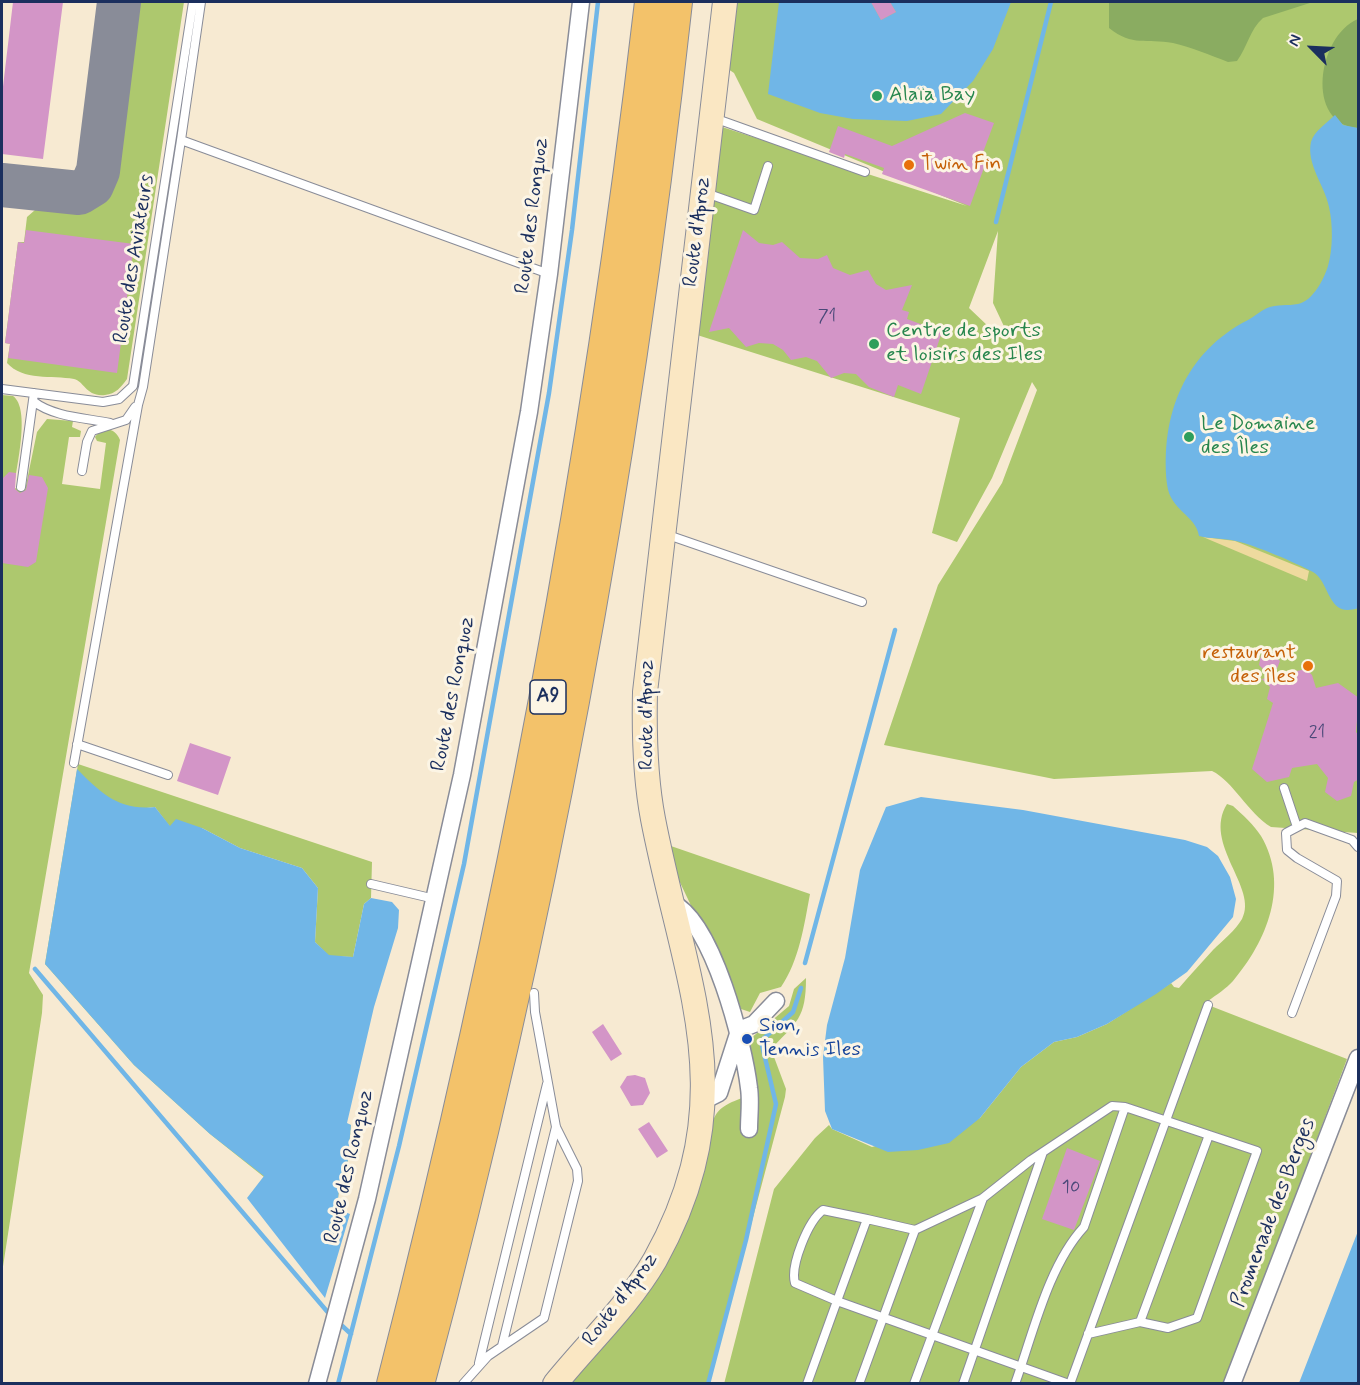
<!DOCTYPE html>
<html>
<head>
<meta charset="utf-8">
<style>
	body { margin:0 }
	#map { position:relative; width:1360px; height:1385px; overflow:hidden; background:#f7ead2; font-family:Mynerve,sans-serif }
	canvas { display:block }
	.frame { position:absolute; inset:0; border:3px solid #1b2f5e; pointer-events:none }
	.north { position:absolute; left:1282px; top:18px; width:60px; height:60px; -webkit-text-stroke:4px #fcf5e5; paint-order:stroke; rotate:294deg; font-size:16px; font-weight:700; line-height:24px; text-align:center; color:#1b2f5e }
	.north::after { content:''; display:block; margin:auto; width:21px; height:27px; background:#1b2f5e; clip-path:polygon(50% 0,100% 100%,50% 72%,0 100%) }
</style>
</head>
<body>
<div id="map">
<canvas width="1360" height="1385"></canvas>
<div class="frame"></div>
<div class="north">N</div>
</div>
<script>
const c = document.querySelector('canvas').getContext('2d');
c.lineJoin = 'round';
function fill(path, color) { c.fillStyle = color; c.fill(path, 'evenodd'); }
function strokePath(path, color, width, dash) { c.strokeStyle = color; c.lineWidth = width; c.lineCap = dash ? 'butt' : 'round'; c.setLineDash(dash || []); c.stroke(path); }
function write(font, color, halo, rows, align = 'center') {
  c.font = font + ' Mynerve,sans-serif'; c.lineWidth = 6; c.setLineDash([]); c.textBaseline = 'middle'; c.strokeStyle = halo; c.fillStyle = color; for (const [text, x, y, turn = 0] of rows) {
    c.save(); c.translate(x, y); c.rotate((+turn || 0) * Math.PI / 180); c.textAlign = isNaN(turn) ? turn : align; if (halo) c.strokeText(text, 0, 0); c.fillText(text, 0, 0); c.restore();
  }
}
fill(new Path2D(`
	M135 2H184L127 379C121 387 116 394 105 395 86 397 84 381 74 379 52 375 23 381 7 363L10 344 5 343 18 242H24L27 217 35 210C73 213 89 218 113 185Z
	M737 2H1358V833L1271 827C1248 813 1233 781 1212 771L1054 779 884 745 938 585 1002 483 1037 390 1032 382 992 478 957 542 932 533 960 418 694 334 719 126 967 206 757 119 734 73 728 69ZM998 231 993 303 1009 337 989 327 969 308Z
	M2 395 13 396C31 409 16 468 14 488L25 490 37 432 47 419 73 421 72 427 81 431 80 437H69L62 484 100 489 106 443 97 441 95 437C103 426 115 427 120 440L29 973 43 995 42 1013 2 1273Z
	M78 764 372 862 371 898 364 904 353 957 329 956 315 942 318 888 302 868 240 848 202 828 170 827 155 807 138 809 338 1121 351 1125 347 1168 340 1179 337 1209 264 1177 210 1134 134 1065 45 964Z
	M1227 804 1233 806C1243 815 1254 825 1261 836 1290 885 1267 941 1233 981 1227 988 1216 995 1208 1001V1005L1347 1059 1225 1383 724 1384 774 1189 815 1138 829 1125 832 1129 872 1147 980 1118 1021 1067 1054 1042 1077 1037 1107 1024 1171 983 1174 987 1179 988C1190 975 1202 962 1213 950 1223 940 1235 931 1242 919 1259 888 1202 844 1227 804Z
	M668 845 810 894C804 926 799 961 781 987L760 993 750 1012 741 1009 732 992 676 874Z
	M806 978C806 1018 797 1022 771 1049L786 1089 785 1097 709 1383 568 1384 706 1159C714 1111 709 1109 756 1093L750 1039 789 1006 794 989Z`), '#adc86e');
fill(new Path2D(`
	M1109 2H1313L1263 18C1250 29 1247 48 1237 61L1228 62C1210 55 1191 47 1173 43 1146 38 1133 47 1109 28Z
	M1358 19V128C1305 125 1317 36 1358 19Z`), '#8aac61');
fill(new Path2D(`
	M1203 537 1235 541 1309 571 1307 581Z`), '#eeda9e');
fill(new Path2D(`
	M779 2H871L881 20 896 12 890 2H1011L993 49 973 81 941 114 907 121 853 119 820 113 768 94Z
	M1335 115 1343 125 1358 128V608C1327 619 1330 581 1313 572 1294 562 1257 546 1236 541 1224 538 1211 539 1199 536 1196 515 1170 511 1167 484 1160 415 1185 352 1248 320 1254 317 1260 311 1267 308 1277 304 1288 306 1298 304 1313 301 1324 279 1328 266 1333 249 1333 224 1329 207 1325 186 1306 164 1311 142 1314 131 1327 123 1335 115Z
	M77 769C101 793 119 811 155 807L170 826 176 819 202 828 240 848 302 868 318 888 315 942 329 955 353 957 364 904 371 898 392 902 399 910 398 928 374 1007 347 1123 351 1125 347 1168 340 1179 337 1209 350 1214 325 1298 247 1198 264 1176 210 1134 134 1065 45 964Z
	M921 797 1023 810 1185 840 1207 847 1218 856 1230 877 1236 899 1233 917 1187 972 1156 994 1107 1024 1077 1037 1054 1042 1021 1067 980 1118 949 1143 918 1150 888 1152 832 1129 825 1111 823 1057 827 1025 845 958 860 870 886 807Z
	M1358 1231V1383H1299Z`), '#70b6e7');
strokePath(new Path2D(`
	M996 222 1051 2
	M805 963 895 630
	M35 969 331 1316
	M338 1322 351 1334
	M338 1384 399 1146 464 864 549 393 572 230 598 2
	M708 1384 746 1240 776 1104 761 1041 793 1012 801 988`), '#70b6e7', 4.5);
strokePath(new Path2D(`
	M2 185 79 193 92 185 98 171 119 2`), '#898c98', 44);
fill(new Path2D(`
	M13 2H63L43 159 2 154V95Z
	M871 2H890L896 12 881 20Z
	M965 113 994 123 979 163 985 165 970 206 882 174 884 168 845 154 844 158 829 152 838 126 892 146Z
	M26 230 134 244 117 373 8 358 10 344 5 343 18 242 24 243Z
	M743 230 759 243 773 245 782 242 800 258 818 259 827 255 833 268 850 275 868 270 876 284 886 290 912 285 902 310 909 312 907 319 942 332 921 394 898 385 894 397 869 387 856 374 844 373 831 378 817 361 806 357 791 360 783 350 773 344 759 343 746 347 729 328 709 332Z
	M9 472 16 473 15 489 20 493 26 490 29 475 42 477 48 488 36 562 28 567 2 563V479Z
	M1270 652 1280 661 1274 676 1306 669 1312 675 1316 688 1338 683 1359 698 1356 732 1359 736V779L1354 782 1351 796 1337 801 1325 792 1328 778 1317 764 1292 768 1289 777 1267 782 1252 769 1273 703 1267 699 1270 687 1262 679 1271 677 1259 665 1261 655Z
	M190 743 231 757 218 795 177 781Z
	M603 1024 622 1054 611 1061 592 1032Z
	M635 1075 645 1078 650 1093 643 1105 631 1106 620 1087 627 1076Z
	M649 1122 668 1151 657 1158 638 1129Z
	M1067 1148 1100 1161 1074 1230 1042 1219Z`), '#d395c7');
const lane = new Path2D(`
	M714 118 865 172
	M181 140 201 2
	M706 193 754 210 768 166
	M2 389 103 402 119 399 133 386 193 2
	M33 401C53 417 86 418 110 423
	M82 471 87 442 92 431 126 420 135 407
	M21 487 34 393
	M665 534 862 602
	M77 744 168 775
	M74 763 138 405 143 387 181 140 549 274
	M1284 788 1297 827
	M371 884 435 899
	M1292 1013 1336 896 1337 881 1297 858 1287 850 1286 833 1305 823 1352 840 1358 847
	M823 1210 867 1219 837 1301 795 1283C790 1266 808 1221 823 1210Z
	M867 1219 915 1230 983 1198 1031 1160 1112 1106 1125 1107 1257 1151 1197 1318 1168 1328 1140 1322 1088 1334
	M1140 1322 1209 1135
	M502 1346 556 1127
	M479 1363 547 1084
	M463 1384 488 1356 544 1318 578 1181 577 1169 556 1127 535 1012 534 993
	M807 1384 837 1301 1069 1384
	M859 1384 915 1230
	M914 1384 983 1198
	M963 1384 1043 1152
	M1015 1384C1033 1334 1048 1266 1084 1227L1125 1107
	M1070 1384 1208 1005`);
const street = new Path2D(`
	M672 903C713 921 744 1045 749 1088 751 1101 749 1116 749 1129
	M739 1030 754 1024 776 1001
	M703 1101 719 1093 738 1034
	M317 1384 367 1199 462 775 529 412 549 274 581 2
	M1232 1384 1358 1058`);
const secondary = new Path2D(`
	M555 1384C588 1343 629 1305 655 1260 746 1096 685 985 653 819 645 777 644 735 645 692L725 2`);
const highway = new Path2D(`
	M393 1384C510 928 597 468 651 2
	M418 1384C540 931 625 467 676 2`);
strokePath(lane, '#898c98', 10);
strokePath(street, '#898c98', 19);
strokePath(secondary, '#898c98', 26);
strokePath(highway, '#898c98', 34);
strokePath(lane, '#fff', 8);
strokePath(street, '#fff', 16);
strokePath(secondary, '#fae7c3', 24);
strokePath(highway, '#f3c26a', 32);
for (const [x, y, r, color] of [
	[877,96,6,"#2e9e5b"],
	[909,165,6,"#e8710a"],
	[874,344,6,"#2e9e5b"],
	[1189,437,6,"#2e9e5b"],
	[1308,666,6,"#e8710a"],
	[747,1039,6,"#1a4fb4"]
]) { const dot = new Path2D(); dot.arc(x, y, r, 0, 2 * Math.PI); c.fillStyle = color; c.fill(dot); strokePath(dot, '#fcf5e5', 2); }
write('18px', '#494878', null, [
	["71",827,317],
	["21",1317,733],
	["10",1071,1188]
]);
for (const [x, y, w] of [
	[548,697,36]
]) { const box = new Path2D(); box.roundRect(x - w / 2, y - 17, w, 34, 4.5); c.fillStyle = '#fcf5e5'; c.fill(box); strokePath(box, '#1b2f5e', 1.5); }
write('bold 20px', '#1b2f5e', null, [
	["A9",548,697]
]);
write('21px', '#27864d', '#fcf5e5', [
	["Alaïa Bay",889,96],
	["Centre de sports",886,332],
	["et loisirs des Iles",886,356],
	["Le Domaine",1201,425],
	["des Îles",1201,449]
], 'left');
write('21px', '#c56008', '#fcf5e5', [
	["Twin Fin",921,165],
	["restaurant",1296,654,"right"],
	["des îles",1296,678,"right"]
], 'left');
write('21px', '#1b2f5e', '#fcf5e5', [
	["Route des Ronquoz",533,216,-83],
	["Route d'Aproz",698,232,-83],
	["Route des Aviateurs",135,259,-81],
	["Route des Ronquoz",454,694,-79],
	["Route d'Aproz",648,715,-90],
	["Route des Ronquoz",350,1167,-77],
	["Promenade des Berges",1274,1213,-69],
	["Route d'Aproz",621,1300,-53]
]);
write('21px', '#164399', '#fcf5e5', [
	["Sion,",759,1027],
	["Tennis Iles",759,1051]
], 'left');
</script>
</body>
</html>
